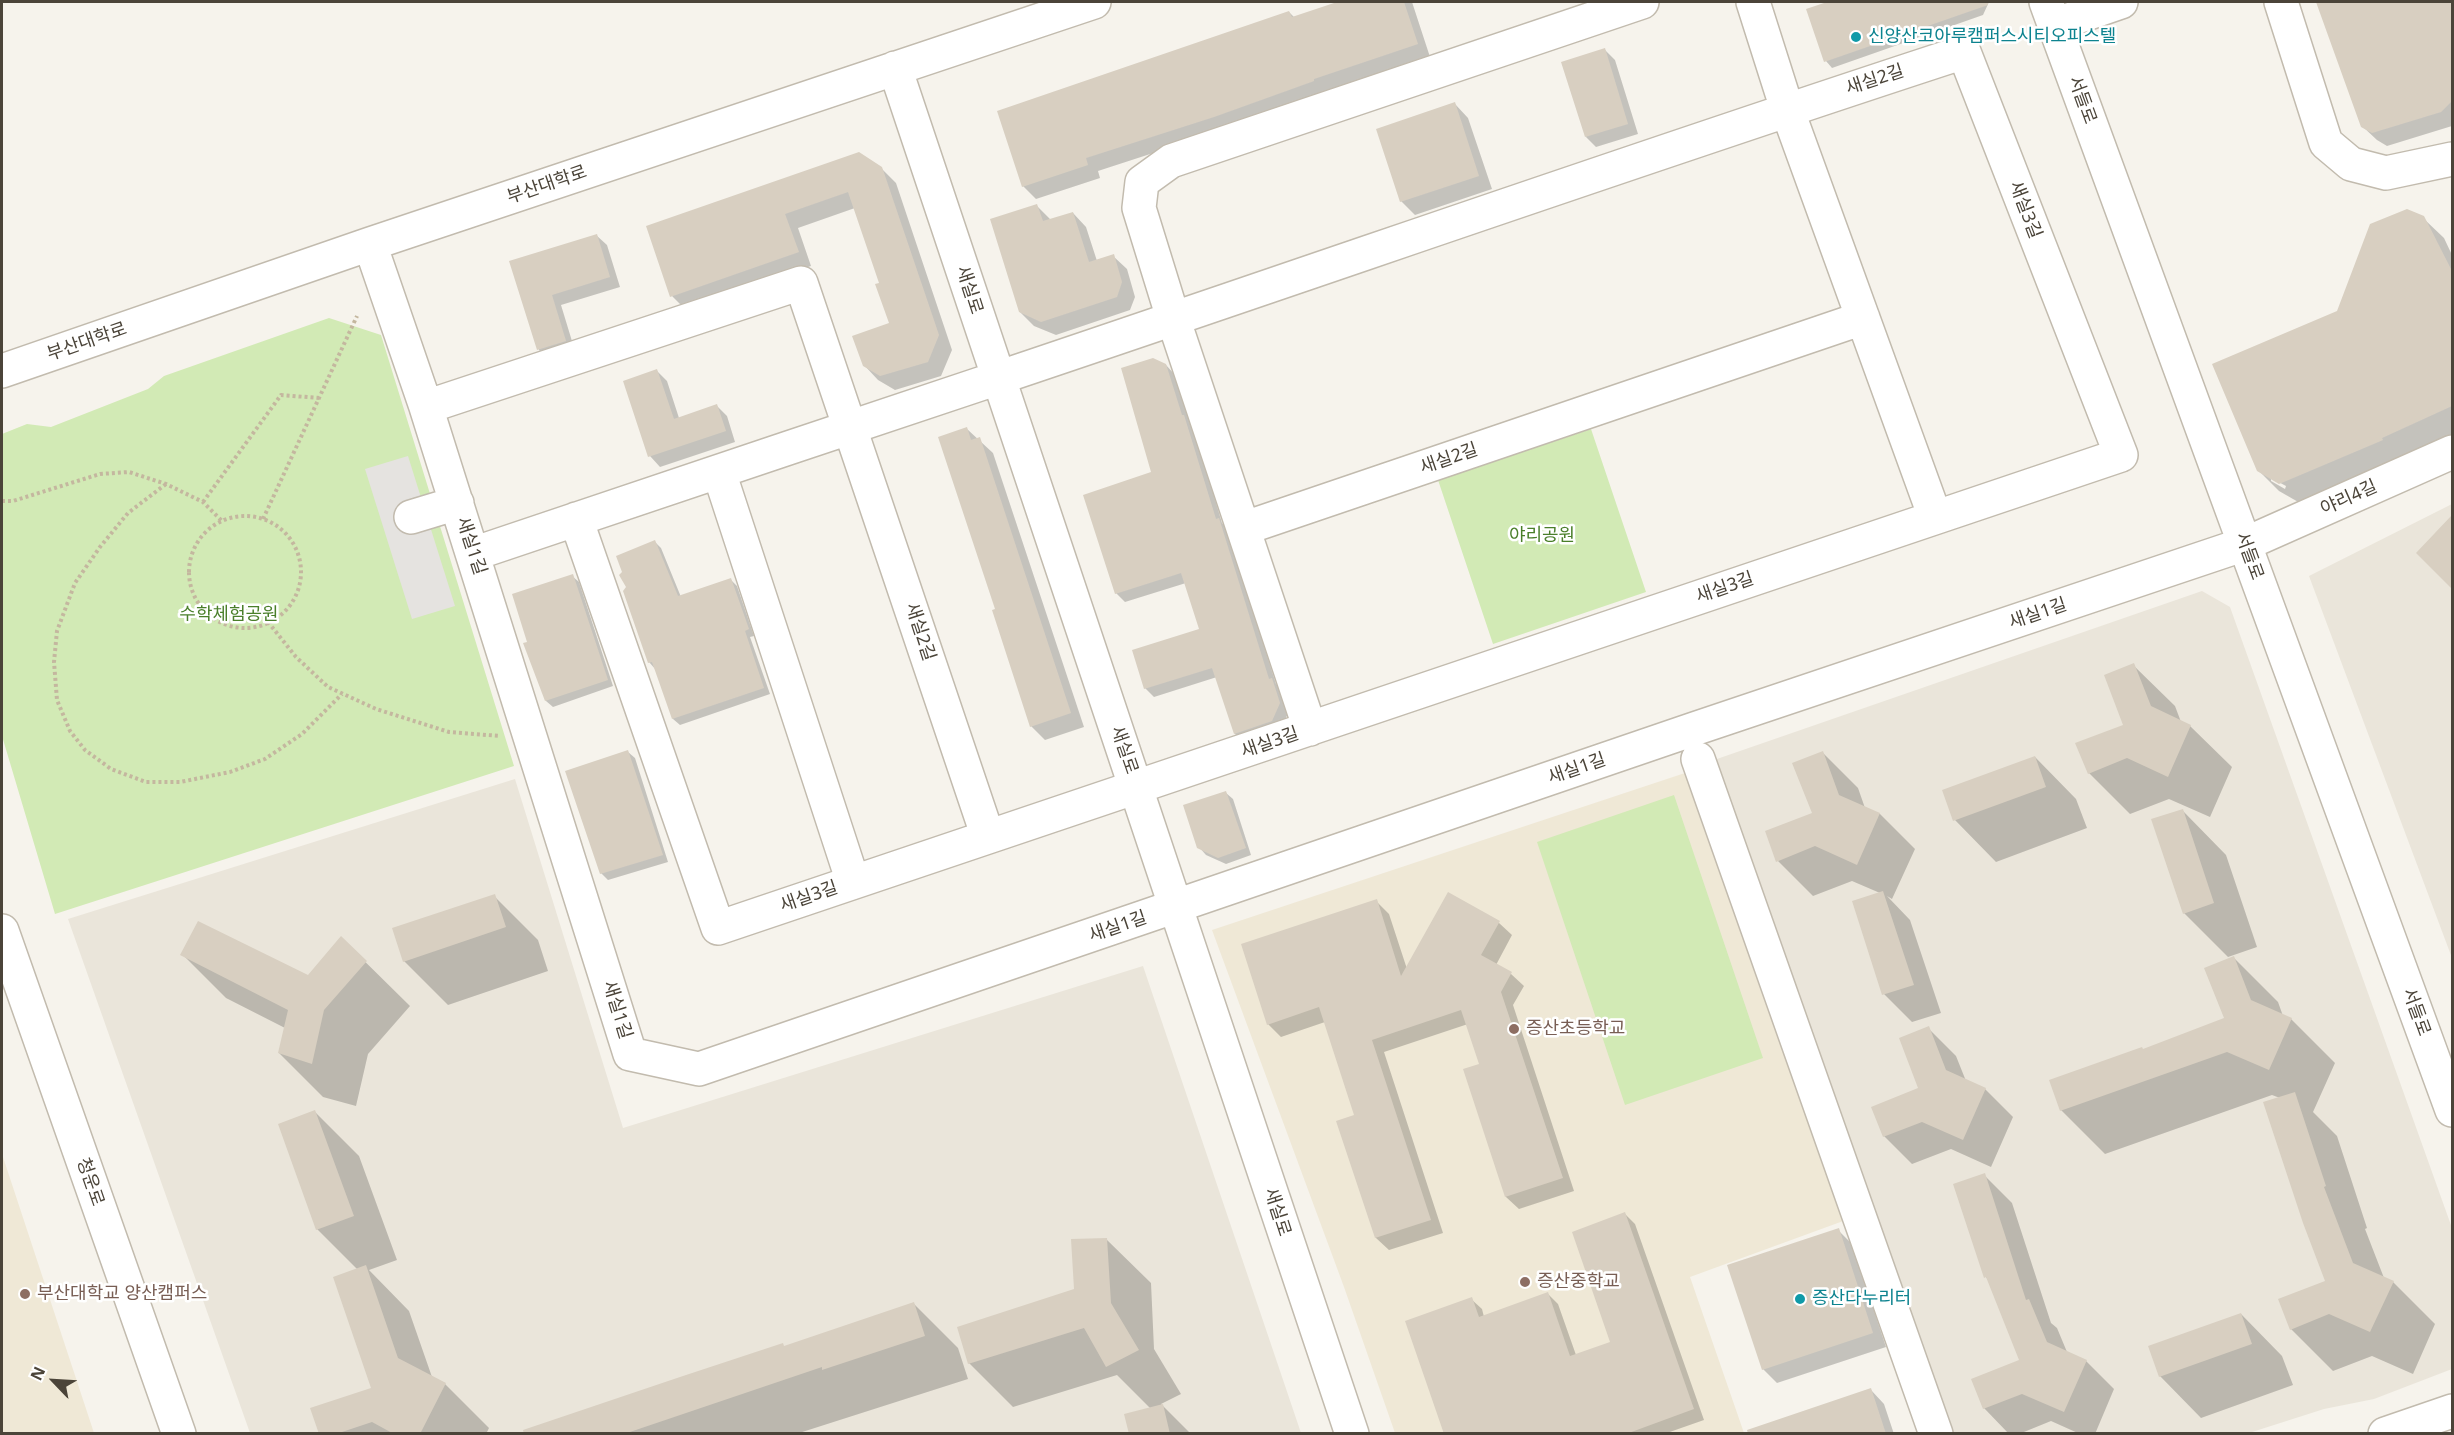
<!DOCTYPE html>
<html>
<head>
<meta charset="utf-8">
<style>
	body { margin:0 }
	#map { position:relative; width:2454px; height:1435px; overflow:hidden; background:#f6f3ec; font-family:"Noto Sans",sans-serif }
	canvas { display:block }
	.frame { position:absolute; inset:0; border:3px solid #4b4439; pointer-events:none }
	.north { position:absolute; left:24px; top:1351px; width:60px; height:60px; -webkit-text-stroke:4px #fff; paint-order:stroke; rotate:295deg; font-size:16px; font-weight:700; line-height:24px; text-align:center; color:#4b4439 }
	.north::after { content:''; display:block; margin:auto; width:21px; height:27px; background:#4b4439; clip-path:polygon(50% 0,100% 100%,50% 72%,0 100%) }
</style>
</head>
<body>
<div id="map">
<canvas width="2454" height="1435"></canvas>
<div class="frame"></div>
<div class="north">N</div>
</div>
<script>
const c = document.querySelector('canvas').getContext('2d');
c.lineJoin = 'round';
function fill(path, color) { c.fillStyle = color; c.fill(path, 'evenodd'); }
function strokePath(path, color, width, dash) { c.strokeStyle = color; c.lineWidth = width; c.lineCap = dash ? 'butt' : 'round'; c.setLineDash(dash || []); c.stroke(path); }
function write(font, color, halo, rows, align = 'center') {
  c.font = font + ' "Noto Sans","Noto Sans KR",sans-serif'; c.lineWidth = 5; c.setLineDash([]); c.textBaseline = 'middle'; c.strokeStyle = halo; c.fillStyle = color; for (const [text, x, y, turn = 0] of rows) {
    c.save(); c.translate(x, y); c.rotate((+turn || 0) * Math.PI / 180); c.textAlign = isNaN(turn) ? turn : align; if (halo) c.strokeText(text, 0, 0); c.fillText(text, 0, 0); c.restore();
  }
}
fill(new Path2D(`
	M2452 504V958L2309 576Z
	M2202 591 2230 607 2452 1228V1369L2374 1399 2324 1409 2249 1433H1951L1714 760Z
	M515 779 623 1128 1143 966 1301 1433H250L68 919Z`), '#eae5da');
fill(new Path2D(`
	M1691 771 1846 1220 1690 1277 1744 1433H1395L1344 1287 1212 930Z
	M2 1154 94 1433H2Z`), '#efe8d6');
fill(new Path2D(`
	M329 318 381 335 514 766 55 914 2 736V434L27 424 51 427 148 389 164 376Z
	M1591 429 1646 592 1493 644 1438 480Z
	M1674 795 1763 1058 1625 1105 1537 842Z`), '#d2eab5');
fill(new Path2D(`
	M408 456 455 606 412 619 365 469Z`), '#e5e3e0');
fill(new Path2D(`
	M1341 2H1412L1430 57 1227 129 1098 171 1100 178 1036 199 1023 186 1289 12 1294 17Z
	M1832 2H1989L1983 15 1832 68 1826 61 1808 10Z
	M2318 2H2452V126L2387 146 2377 140 2362 126Z
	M1605 50 1615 60 1638 134 1596 147 1586 137Z
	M1455 104 1468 118 1492 189 1415 215 1401 201Z
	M881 168 896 183 952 350 941 376 895 390 878 380 864 365 891 324 881 284 855 208 798 228 811 266 686 310 672 296 648 226Z
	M1037 206 1051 220 1073 213 1086 227 1097 261 1113 256 1127 269 1135 297 1130 310 1056 335 1034 326 1020 312Z
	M2423 218 2444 238 2452 255V435L2300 503 2279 491 2258 470 2338 313ZM2271 478 2286 486 2285 489 2271 481Z
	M596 235 607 245 620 287 561 305 575 351 549 360 539 350 511 262Z
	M1166 365 1175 375 1189 421 1193 425 1222 523 1227 528 1276 684 1280 688 1288 713 1281 730 1244 742 1235 734 1217 677 1154 697 1145 688 1201 630 1186 583 1125 602 1116 593 1153 473Z
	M657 371 667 381 679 418 717 406 727 416 735 442 660 467 650 456 625 382Z
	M967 429 993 453 1084 727 1045 740 1031 726 997 610Z
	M2445 525 2452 531V588L2418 553Z
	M655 542 661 548 681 597 731 580 737 586 754 636 750 637 770 694 680 725 673 719 656 670 649 662 627 587Z
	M572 576 579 582 613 686 553 707 546 701 529 643Z
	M2133 665 2175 706 2181 722 2190 726 2232 767 2210 817 2169 799 2130 814 2089 773 2125 725Z
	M628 752 635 758 668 862 608 880 601 873Z
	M1823 753 1858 788 1865 808 1880 814 1915 849 1892 899 1887 896 1910 920 1941 1013 1912 1022 1884 994 1880 893 1852 881 1813 896 1778 861 1814 814Z
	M2035 757 2076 799 2087 828 1996 862 1955 820Z
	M1226 793 1233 799 1251 855 1226 864 1206 855 1199 847Z
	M2183 811 2226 855 2257 947 2228 957 2184 913Z
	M1448 894 1499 923 1512 935 1496 965 1511 974 1524 986 1513 1005 1574 1191 1519 1209 1506 1197 1481 1065 1468 1024 1384 1052 1443 1233 1389 1250 1376 1238 1338 1122 1356 1116 1325 1022 1281 1037 1268 1024 1376 901 1389 914 1407 969Z
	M494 896 538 940 548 971 448 1005 404 961Z
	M341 938 410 1006 368 1054 356 1106 323 1097 279 1053 285 1028 226 998 182 954 309 976Z
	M2234 958 2278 1002 2283 1016 2291 1019 2335 1063 2313 1112 2337 1136 2367 1228 2365 1229 2384 1278 2393 1282 2435 1324 2413 1374 2372 1356 2333 1371 2291 1329 2327 1281 2280 1098 2272 1095 2105 1154 2061 1110 2144 1051 2225 1019Z
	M1928 1028 1956 1056 1966 1081 1985 1089 2013 1117 1991 1167 1951 1149 1912 1164 1884 1136 1920 1089Z
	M315 1112 359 1156 397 1260 369 1270 409 1311 432 1377 445 1384 489 1428 486 1434H320L373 1389 358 1270 317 1229Z
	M1984 1175 2012 1203 2051 1323 2057 1328 2067 1352 2086 1361 2114 1389 2095 1434H2080L2051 1421 2019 1434H2009L1984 1408 2021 1361 1989 1281 1986 1277Z
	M1625 1214 1635 1224 1704 1420 1664 1434H1447L1471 1299 1482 1309 1484 1317 1548 1294 1558 1304 1576 1355 1612 1343Z
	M1838 1230 1852 1244 1886 1347 1777 1383 1763 1369Z
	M1107 1240 1151 1283 1154 1349 1181 1394 1161 1404 1191 1434H1130L1150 1408 1117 1375 1013 1407 969 1363 1076 1290Z
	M914 1304 958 1348 968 1379 796 1434H555L785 1347Z
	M2241 1314 2282 1356 2293 1385 2201 1418 2160 1376Z
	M1871 1390 1884 1404 1894 1434H1766Z`), '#0003');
fill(new Path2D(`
	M1337 2H1404L1418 44 1314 79V81L1214 117 1086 158 1088 165 1022 187 997 111 1289 11 1292 17Z
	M1827 2H1988V5L1824 62 1806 9Z
	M2316 2H2452V101L2441 112 2372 133 2361 127Z
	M1605 48 1628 124 1585 137 1561 62Z
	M1455 102 1479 176 1400 202 1376 129Z
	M859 152 882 167 939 335 928 362 880 376 863 366 852 336 889 323 875 284 879 283 848 192 785 214 799 252 670 297 646 226Z
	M1037 204 1043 221 1073 212 1089 262 1114 254 1122 282 1117 297 1041 322 1019 312 990 219Z
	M2407 209 2424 216 2452 271V406L2382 438 2383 440 2279 484 2257 471 2212 364 2337 311 2370 224Z
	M597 234 610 277 552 295 566 341 537 350 509 261Z
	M1153 358 1166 364 1182 415H1184L1216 519 1219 518 1269 679 1272 678 1280 703 1272 721 1234 734 1212 668 1144 689 1132 650 1199 629 1181 573 1115 594 1083 495 1151 472 1121 368Z
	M657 369 674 419 717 404 726 431 648 457 623 381Z
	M967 427 971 440 980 437 1071 713 1030 727 992 610 995 609 938 437Z
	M2452 515V589L2416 553Z
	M655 540 678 596 731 578 749 629 745 631 764 688 672 719 652 662 648 663 623 591 626 587 619 575 622 572 616 556Z
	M573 574 608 680 545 701 523 643 527 642 512 594Z
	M2134 663 2151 706 2191 725 2168 777 2127 758 2088 774 2075 743 2123 725 2104 675Z
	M628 750 663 855 600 874 565 771Z
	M1823 751 1839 795 1880 813 1857 865 1815 846 1776 862 1765 831 1812 813 1792 763Z
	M2035 756 2046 787 1953 821 1942 790Z
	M1226 791 1246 848 1218 858 1197 848 1183 805Z
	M2183 809 2214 903 2183 914 2151 819Z
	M1883 891 1914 985 1882 995 1852 901Z
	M1448 892 1500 921 1481 955 1512 972 1501 992 1563 1178 1505 1197 1463 1069 1479 1064 1461 1010 1372 1040 1431 1220 1375 1238 1336 1121 1354 1115 1319 1007 1267 1025 1241 944 1377 899 1401 976Z
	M495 894 506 927 403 962 392 928Z
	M198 921 308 975 341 936 367 961 324 1010 312 1064 278 1053 288 1010 180 955Z
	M2234 956 2251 1000 2292 1018 2269 1070 2227 1052 2060 1111 2049 1080 2142 1047 2143 1049 2224 1018 2204 968Z
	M1929 1026 1946 1070 1986 1088 1963 1140 1922 1122 1883 1137 1871 1107 1918 1088 1899 1038Z
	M2295 1092 2326 1186 2324 1187 2353 1263 2394 1281 2370 1332 2329 1314 2290 1330 2278 1299 2325 1281 2303 1223 2263 1102Z
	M315 1110 354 1216 316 1230 278 1124Z
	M1985 1173 2026 1300 2029 1299 2047 1342 2087 1360 2064 1412 2022 1394 1983 1409 1971 1379 2019 1360 1986 1277 1984 1278 1953 1184Z
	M1625 1212 1694 1409 1626 1434H1444L1405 1321 1472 1297 1479 1317 1548 1292 1570 1356 1610 1342 1572 1232Z
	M1839 1228 1873 1333 1762 1370 1727 1265Z
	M1107 1238 1111 1303 1139 1350 1106 1367 1084 1328 968 1364 957 1327 1074 1289 1071 1239Z
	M366 1265 398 1358 446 1383 420 1434H394L372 1422 336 1434H319L310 1408 371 1388 333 1277Z
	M914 1302 925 1336 822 1370V1367L624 1434H524L523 1430 680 1377 783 1343 784 1346Z
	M2241 1313 2252 1344 2159 1377 2148 1346Z
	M1871 1388 1886 1434H1748L1747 1430Z
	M1163 1404 1170 1434H1129L1124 1414Z`), '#d8cfc1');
const minor = new Path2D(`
	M1753 2 1787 109 1935 517
	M2046 2 2452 1110
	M2281 2 2326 143 2351 164 2386 173 2452 159
	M2054 25 2121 2
	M895 68 1352 1434
	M370 244 426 407 630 1054 699 1069 1694 729 2245 544 2452 452
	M2 371 370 244 1094 2
	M426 407 801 283 988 837
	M719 472 853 882
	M411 517 457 503
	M1245 528 1863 318
	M473 554C648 494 823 437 998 378 1320 270 1641 157 1964 52L2121 455 718 928 576 519
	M1310 729 1173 318 1139 208 1142 182 1171 161 1642 2
	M1698 759 1936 1434
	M2 931 179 1434
	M2385 1434 2452 1411`);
strokePath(minor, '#c2bbae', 36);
strokePath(new Path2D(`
	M166 484 128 513 100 547 75 583 57 631 54 662 57 700 70 731 85 750 111 769 146 782H180L230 772 265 759 302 734 342 694
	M2 501H13L100 474 129 472 166 484 203 502 222 521
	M203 502 281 395 319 398
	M189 572a56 56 0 1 1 112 0a56 56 0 1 1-112 0Z
	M263 519 357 316
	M268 622 296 657 328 687 376 709 449 732 500 736`), '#c4b79f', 4, [3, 3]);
strokePath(minor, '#fff', 33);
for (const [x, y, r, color] of [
	[1856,37,6,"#0f9aa8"],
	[1514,1029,6,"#8d6e63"],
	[1525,1282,6,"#8d6e63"],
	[25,1294,6,"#8d6e63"],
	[1800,1299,6,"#0f9aa8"]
]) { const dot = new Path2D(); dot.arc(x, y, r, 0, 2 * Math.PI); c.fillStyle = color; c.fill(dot); strokePath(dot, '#fff', 2); }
write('18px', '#0d838f', '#fff', [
	["신양산코아루캠퍼스시티오피스텔",1868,37],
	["증산다누리터",1812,1299]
], 'left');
write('18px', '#4b4439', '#fff', [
	["새실2길",1875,80,-18],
	["서들로",2082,100,70],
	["부산대학로",547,185,-19],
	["새실3길",2025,210,69],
	["새실로",969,290,72],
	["부산대학로",87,342,-19],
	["새실2길",1449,459,-19],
	["야리4길",2349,498,-24],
	["새실1길",471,546,72],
	["서들로",2249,556,70],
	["새실3길",1725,588,-19],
	["새실1길",2038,614,-19],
	["새실2길",920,632,72],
	["새실3길",1270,743,-19],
	["새실로",1124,750,71],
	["새실1길",1577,769,-19],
	["새실3길",809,897,-19],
	["새실1길",1118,927,-19],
	["새실1길",617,1010,73],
	["서들로",2416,1012,70],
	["청운로",90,1182,71],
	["새실로",1277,1212,72]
]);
write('18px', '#4a7f2a', '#fff', [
	["야리공원",1542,536],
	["수학체험공원",229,615]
]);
write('18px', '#785e54', '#fff', [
	["증산초등학교",1526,1029],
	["증산중학교",1537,1282],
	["부산대학교 양산캠퍼스",37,1294]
], 'left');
</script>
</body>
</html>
